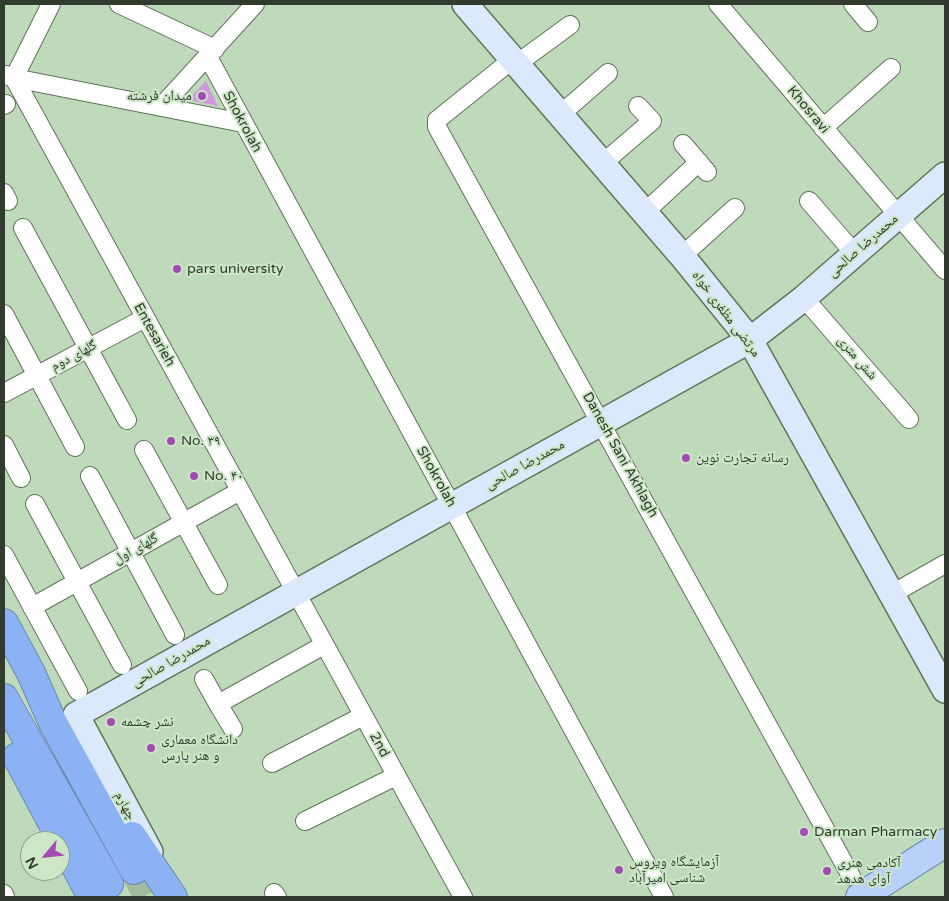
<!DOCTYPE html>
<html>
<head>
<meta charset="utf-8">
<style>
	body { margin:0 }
	#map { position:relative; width:949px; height:901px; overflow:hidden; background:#bfdaba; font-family:"Varela Round",sans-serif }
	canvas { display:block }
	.frame { position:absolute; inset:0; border:5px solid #303b2e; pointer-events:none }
	.north { position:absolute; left:20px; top:831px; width:50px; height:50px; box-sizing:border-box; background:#cce7c6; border:1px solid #8ea289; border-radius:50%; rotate:242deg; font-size:14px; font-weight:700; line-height:20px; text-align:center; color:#303b2e }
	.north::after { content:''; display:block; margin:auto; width:18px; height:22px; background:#a34ab5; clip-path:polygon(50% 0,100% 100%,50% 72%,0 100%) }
</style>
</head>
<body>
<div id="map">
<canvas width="949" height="901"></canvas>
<div class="frame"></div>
<div class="north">N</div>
</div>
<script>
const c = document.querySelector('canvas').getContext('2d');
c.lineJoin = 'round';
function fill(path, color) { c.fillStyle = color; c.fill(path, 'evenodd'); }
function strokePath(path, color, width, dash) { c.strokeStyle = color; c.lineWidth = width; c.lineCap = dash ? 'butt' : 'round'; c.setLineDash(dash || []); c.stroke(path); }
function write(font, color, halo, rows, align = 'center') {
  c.font = font + ' "Varela Round","Noto Naskh Arabic",sans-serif'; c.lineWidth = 4; c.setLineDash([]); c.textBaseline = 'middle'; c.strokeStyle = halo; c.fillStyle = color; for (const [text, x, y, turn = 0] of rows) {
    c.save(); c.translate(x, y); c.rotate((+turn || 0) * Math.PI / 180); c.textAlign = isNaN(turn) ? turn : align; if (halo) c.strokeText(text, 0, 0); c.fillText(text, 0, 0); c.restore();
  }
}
fill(new Path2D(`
	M206 81 218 106 188 100Z`), '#d199dd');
strokePath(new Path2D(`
	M134 870 148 897`), '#a2ba9e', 28, [28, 14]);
const street = new Path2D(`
	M119 4 215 49
	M718 4 945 270
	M853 4 868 22
	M208 57 664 897
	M513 59 437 120V127L851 876
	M518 63 570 25
	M6 75 14 78 243 123
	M14 78 463 897
	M14 78 51 4
	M4 105 6 104
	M161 107 255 4
	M561 114 608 73
	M823 128 891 68
	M683 144 707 172
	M603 163 652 121 638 106
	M4 193 8 201
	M809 201 855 254
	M645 212 699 162
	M23 228 127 420
	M682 256 735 208
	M804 298 909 419
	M4 314 75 447
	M4 393 145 318
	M4 445 21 478
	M144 450 218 585
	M90 476 175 635
	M35 504 122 665
	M4 555 78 691
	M892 594 945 564
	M32 607 240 491
	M204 679 218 704
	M233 729 218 704 324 645
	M272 763 363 716
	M305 821 396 776
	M274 893 277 897
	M4 894 5 897`);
const secondary = new Path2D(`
	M465 4 682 256 750 340 945 690
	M150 852 76 715 750 340 804 298 945 175`);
const primary = new Path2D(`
	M860 897 945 843`);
const highway = new Path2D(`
	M4 623 31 673 52 721 134 870
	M4 698 109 884
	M17 757 92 897
	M132 836 173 897`);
strokePath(street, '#5e7659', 20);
strokePath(secondary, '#5e7659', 28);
strokePath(primary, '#6b88af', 30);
strokePath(highway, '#6b88af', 30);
strokePath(street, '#fff', 18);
strokePath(secondary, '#dce8fc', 25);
strokePath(primary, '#b9d1f8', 28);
strokePath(highway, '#8bb2f4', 28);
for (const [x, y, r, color] of [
	[202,96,5,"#a34ab5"],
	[177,269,5,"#a34ab5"],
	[171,441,5,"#a34ab5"],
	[686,458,5,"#a34ab5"],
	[194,476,5,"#a34ab5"],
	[111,722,5,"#a34ab5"],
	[151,748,5,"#a34ab5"],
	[804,832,5,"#a34ab5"],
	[619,870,5,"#a34ab5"],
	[827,871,5,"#a34ab5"]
]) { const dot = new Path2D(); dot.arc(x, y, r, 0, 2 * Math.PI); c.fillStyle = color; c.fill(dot); strokePath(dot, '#cce7c6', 2); }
write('14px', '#303b2e', '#cce7c6', [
	["میدان فرشته",192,96,"right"],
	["pars university",187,269],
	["No. ۳۹",181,441],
	["رسانه تجارت نوین",696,458],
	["No. ۴۰",204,476],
	["نشر چشمه",121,722],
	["دانشگاه معماری",161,740],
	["و هنر پارس",161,756],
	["Darman Pharmacy",814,832],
	["آزمایشگاه ویروس",629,862],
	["شناسی امیرآباد",629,878],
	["آکادمی هنری",837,863],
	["آوای هدهد",837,879]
], 'left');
write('14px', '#303b2e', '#cce7c6', [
	["Khosravi",808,110,50],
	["Shokrolah",242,122,62],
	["محمدرضا صالحی",863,246,-41],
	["مرتضی مظفری خواه",726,314,53],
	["Entesarieh",154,335,61],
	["گلهای دوم",74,356,-28],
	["شش متری",857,358,49],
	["Danesh Sani Akhlagh",620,455,61],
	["محمدرضا صالحی",525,465,-29],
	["Shokrolah",436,477,61],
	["گلهای اول",136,549,-29],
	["محمدرضا صالحی",171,662,-30],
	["2nd",379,745,61],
	["چهارم",125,806,62]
]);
</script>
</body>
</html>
